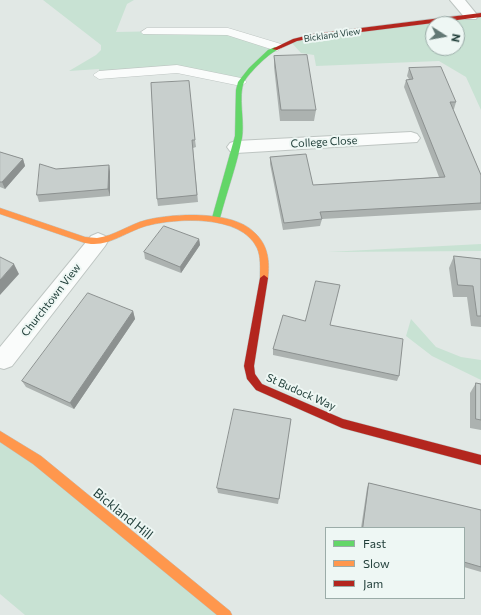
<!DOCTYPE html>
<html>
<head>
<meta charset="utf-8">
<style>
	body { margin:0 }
	#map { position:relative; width:481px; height:615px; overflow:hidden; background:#e1e8e5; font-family:Commissioner,sans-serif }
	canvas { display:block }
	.legend { position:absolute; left:325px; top:527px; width:140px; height:72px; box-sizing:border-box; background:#eef7f4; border:1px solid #9baca8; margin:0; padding:5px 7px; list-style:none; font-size:12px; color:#1e3c37 }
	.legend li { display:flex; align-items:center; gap:8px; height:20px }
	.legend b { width:20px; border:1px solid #9baca8 }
	.north { position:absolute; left:425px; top:16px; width:40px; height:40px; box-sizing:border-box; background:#eef7f4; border:1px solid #9baca8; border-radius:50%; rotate:101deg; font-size:11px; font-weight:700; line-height:16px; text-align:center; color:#1e3c37 }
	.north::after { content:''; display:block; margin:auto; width:14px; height:18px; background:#627874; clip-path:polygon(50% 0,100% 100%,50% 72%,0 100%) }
</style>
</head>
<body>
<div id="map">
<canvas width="481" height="615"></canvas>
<ul class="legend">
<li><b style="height:5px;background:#63d668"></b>Fast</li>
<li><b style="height:5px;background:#ff974d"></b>Slow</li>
<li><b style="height:5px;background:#b3261e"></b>Jam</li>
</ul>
<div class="north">N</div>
</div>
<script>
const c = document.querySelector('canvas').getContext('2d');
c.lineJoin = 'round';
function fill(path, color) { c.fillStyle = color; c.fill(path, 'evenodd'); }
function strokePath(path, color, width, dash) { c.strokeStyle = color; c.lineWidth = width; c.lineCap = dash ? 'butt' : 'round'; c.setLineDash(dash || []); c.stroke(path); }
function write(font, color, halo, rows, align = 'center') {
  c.font = font + ' Commissioner,sans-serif'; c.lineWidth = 4; c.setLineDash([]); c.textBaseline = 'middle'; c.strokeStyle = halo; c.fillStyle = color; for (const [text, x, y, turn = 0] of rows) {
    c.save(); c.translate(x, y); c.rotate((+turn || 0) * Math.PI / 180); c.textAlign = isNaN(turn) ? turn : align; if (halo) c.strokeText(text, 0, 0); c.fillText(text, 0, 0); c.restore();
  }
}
fill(new Path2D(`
	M43 0H134L127 4 116 32 221 30 277 47 241 82 198 72 99 75V69L69 71 96 55 101 50V45Z
	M481 15V110L466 77 439 61 316 66 314 55 301 53 291 42ZM433 24H457V48H433Z
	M481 244V251L328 252Z
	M411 319 436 347 461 357 481 360V380L432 356 406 336Z
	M0 436 226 615H25L0 594Z`), '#c8e2d3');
const lane = new Path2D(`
	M147 28H228L281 44 283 47 277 51 227 35 143 34 141 32Z
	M177 65 241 78 247 82 241 86 177 73 99 79 93 75 99 71Z`);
const street = new Path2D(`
	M450 0H465L478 16 476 19H466Z
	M411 132 417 134 420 138 417 142 236 153 230 151 227 147 230 143 236 141Z
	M98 233 105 236 108 241 105 246 12 366 4 369 0 368V347L91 236Z`);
const fast = new Path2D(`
	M275 47 277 48V50C268 54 249 73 244 82 238 96 245 122 242 138 237 165 227 191 220 218L219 220H213L212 218 235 136 236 90 238 82 249 68 268 50Z`);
const slow = new Path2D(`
	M0 208 85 237C89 237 93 238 97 238 114 236 130 224 146 220 174 213 234 210 255 233 268 245 270 261 268 278L264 281 260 278C260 268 261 257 257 248 241 214 176 218 146 226 125 232 105 250 82 242L0 214Z
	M0 431 41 456 230 611 232 615H217L33 464 0 442Z`);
const jam = new Path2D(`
	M481 13V17L313 38 297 41 277 50 272 49 293 39 313 34Z
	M264 275 268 278 254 366 255 374 262 384 343 419 481 455V465L342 428 256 390 247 379 244 366 260 278Z`);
strokePath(lane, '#bec5c2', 1);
strokePath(street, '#bec5c2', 2);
strokePath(fast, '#bdc5c3', 1);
strokePath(slow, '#bdc5c3', 1);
strokePath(jam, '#bdc5c3', 1);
fill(lane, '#fafcfb');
fill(street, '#fafcfb');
fill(fast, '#63d668');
fill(slow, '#ff974d');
fill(jam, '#b3261e');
fill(new Path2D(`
	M274 56 316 110 314 121H280L274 67Z
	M409 68 456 102 454 109H453L481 175V210L322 219 320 226 283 230 270 164V157L313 185 439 177 404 87 406 80 409 79 407 76Z
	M151 83 195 140 196 147 193 148 198 202 158 206 157 199Z
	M0 152 23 159 25 166 5 189 0 187Z
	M109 165 110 172V196L39 202 37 195 56 169Z
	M199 239 200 245 181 273 145 259 144 252Z
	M454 256 481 259V327L471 326 467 297H453L449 268Z
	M133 311 135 319 74 409 26 387 22 381Z
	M305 321 330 325 399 376 397 381 273 355V349Z
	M476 383 481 384V430L470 428V393Z
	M291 419 278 504 218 493 217 488Z
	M369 483 481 510V572L464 567V528H361L367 488Z`), '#acb2b0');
fill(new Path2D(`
	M23 159 25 166 5 189 2 182Z
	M109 165 110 172V196L108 189Z
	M199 239 200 245 181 273 180 267Z
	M14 264 19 274 0 295V280Z
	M133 311 135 319 74 409 70 403Z`), '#8c9190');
const building = new Path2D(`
	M307 55 316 110H281L274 56Z
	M441 67 456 102H450L481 175V203L320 212 322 219 284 223 270 157 306 154 313 185 445 177 406 80 413 79 409 68Z
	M189 81 195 140H192L197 195 157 199 151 83Z
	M0 152 23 159 2 182H0Z
	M40 164 56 169 109 165 108 189 37 195Z
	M164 226 199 239 180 267 144 252Z
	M454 256 481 259V316H477L473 286 458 285Z
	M0 257 14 264 0 280Z
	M316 281 340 285 330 325 403 339 399 376 273 349 283 315 305 321Z
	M88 293 133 311 70 403 22 381Z
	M476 383 481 384V420L476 419Z
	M234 409 291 419 279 499 217 488Z
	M369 483 481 510V567L464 562V528H363Z`);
fill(building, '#c8cfcd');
strokePath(building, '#8c9190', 1);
write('9px', '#1e3c37', '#eef7f4', [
	["Bickland View",332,35,-8]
]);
write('11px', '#1e3c37', '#eef7f4', [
	["College Close",324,142,-3],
	["Churchtown View",51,300,-52],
	["St Budock Way",301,392,24]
]);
write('13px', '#1e3c37', '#eef7f4', [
	["Bickland Hill",123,514,39]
]);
</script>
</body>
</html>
